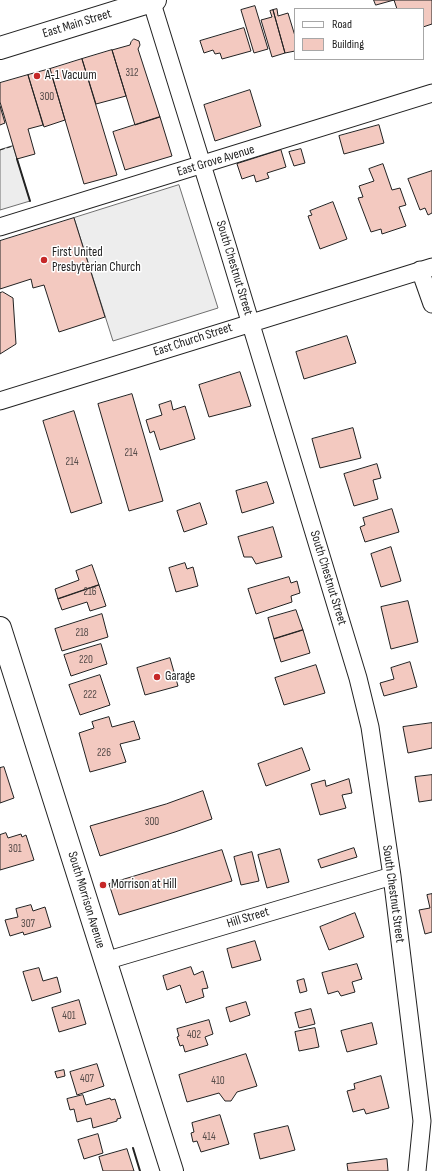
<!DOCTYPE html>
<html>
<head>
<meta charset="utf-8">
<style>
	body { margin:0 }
	#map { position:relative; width:432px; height:1171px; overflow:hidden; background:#fff; font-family:"Sofia Sans Condensed",sans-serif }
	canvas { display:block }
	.legend { position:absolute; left:294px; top:8px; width:130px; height:52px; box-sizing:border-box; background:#fff; border:1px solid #a7a7a7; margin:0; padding:5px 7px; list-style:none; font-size:12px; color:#222 }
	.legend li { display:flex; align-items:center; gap:8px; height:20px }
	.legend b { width:20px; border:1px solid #a7a7a7 }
</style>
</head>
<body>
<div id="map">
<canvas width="432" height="1171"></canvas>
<ul class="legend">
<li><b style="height:5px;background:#fff"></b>Road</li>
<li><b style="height:11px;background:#f3c9c0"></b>Building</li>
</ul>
</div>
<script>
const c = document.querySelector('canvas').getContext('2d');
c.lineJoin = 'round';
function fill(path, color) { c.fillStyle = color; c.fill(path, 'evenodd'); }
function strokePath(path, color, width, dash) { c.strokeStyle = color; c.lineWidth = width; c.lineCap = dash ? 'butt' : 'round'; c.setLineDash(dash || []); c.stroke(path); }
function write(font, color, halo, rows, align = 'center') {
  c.font = font + ' "Sofia Sans Condensed",sans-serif'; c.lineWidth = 3; c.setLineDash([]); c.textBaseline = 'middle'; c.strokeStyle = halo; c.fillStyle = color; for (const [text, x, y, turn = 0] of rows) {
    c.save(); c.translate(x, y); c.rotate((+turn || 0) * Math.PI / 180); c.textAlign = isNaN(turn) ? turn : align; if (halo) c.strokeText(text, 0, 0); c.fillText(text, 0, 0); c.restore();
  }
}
const parking = new Path2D(`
	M13 146 30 201 0 210V150Z
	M179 185 218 308 113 341 74 218Z`);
fill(parking, '#ededed');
strokePath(parking, '#6f6f6f', 1);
const building = new Path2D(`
	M374 0H432V24L423 27V9H397L394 0 376 5Z
	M255 6 268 49 254 53 241 10Z
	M277 9 278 16 288 13 295 36V51L285 53 273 10Z
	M273 10 285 53 272 57 261 20 272 17 270 11Z
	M244 28 251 51 222 59 220 53 215 54 213 50 204 53 200 41Z
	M134 39 139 41 140 45 138 49 160 117 135 125 112 50 130 45 131 42Z
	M112 50 126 96 96 104 82 59Z
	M82 59 117 175 84 184 50 69Z
	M50 69 65 120 44 127 28 75Z
	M28 75 43 125 28 129 35 154 17 159 0 102V83Z
	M250 90 261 126 215 141 204 105Z
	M0 106 5 123 0 125Z
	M160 117 172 156 125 170 113 132Z
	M379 125 384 143 344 154 339 136Z
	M301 149 305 163 294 166 289 152Z
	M281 150 286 167 267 173 269 178 256 182 254 175 242 179 237 164Z
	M383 164 392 190 400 188 406 205 399 207 406 226 382 234 381 229 371 232 358 198 363 197 359 186 374 181 369 169Z
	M432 171V213L428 215 425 208 420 210 408 179Z
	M333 202 347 239 320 249 308 216 312 215 310 211Z
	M74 218 105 317 59 332 44 285 33 288 31 279 0 289V241Z
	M3 292 13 298 16 344 0 354V293Z
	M347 336 356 363 304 379 296 352Z
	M240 372 251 406 209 417 199 385Z
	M132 394 163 501 129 511 98 404Z
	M171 401 173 410 185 406 195 439 160 450 154 431 150 433 146 420 162 415 159 405Z
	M74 411 102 503 71 513 43 421Z
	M353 428 361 458 320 468 312 439Z
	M377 464 381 478 373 480 378 499 354 506 344 474Z
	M267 482 274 503 242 513 236 491Z
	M200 503 207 524 184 532 177 511Z
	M392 509 399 532 365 542 360 527 365 525 363 518Z
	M273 527 282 557 256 564 252 557H244L238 537Z
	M391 547 401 581 381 587 371 554Z
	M185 563 187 569 193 567 198 586 176 592 169 568Z
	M92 565 99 585 58 599 55 589 79 580 76 571Z
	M289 577 291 583 297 581 300 593 291 596 292 602 256 614 248 589Z
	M99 585 106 606 90 611 87 602 62 610 58 599Z
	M408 601 418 642 391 649 381 607Z
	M296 610 303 630 274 639 268 618Z
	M102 614 108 637 62 651 55 629Z
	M303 630 310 653 281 662 274 639Z
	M101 644 107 664 71 676 64 655Z
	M170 658 178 686 145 695 137 668Z
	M410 662 417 687 384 696 380 683 394 679 391 668Z
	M316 665 325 693 284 705 275 678Z
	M100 675 110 705 80 715 69 685Z
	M109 717 112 727 134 721 140 739 120 744 126 762 90 772 79 733 94 728 92 722Z
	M432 723V748L408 753 403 727Z
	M302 748 310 770 266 786 258 764Z
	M4 767 14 798 0 803V768Z
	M432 775V800L419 802 415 777Z
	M349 779 352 793 342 795 346 808 320 815 311 784 325 780 326 786Z
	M203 791 212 819 175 832 100 856 90 826 166 804Z
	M6 833 8 838 21 834 22 837 26 835 34 860 0 870V835Z
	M354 848 357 857 321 868 318 860Z
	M280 849 289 882 267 888 258 855Z
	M222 850 232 881 119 915 109 884Z
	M252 852 259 881 241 885 234 857Z
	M432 894V932L425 934 419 910 430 908 427 895Z
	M31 905 33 911 45 907 51 927 24 935 23 932 10 936 5 920 18 917 16 909Z
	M355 913 364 937 329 950 320 927Z
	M255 941 261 960 232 968 227 949Z
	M357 964 362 979 352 982 355 992 341 996 338 991 328 994 322 973Z
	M191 967 194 975 203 971 208 988 202 989 204 997 186 1003 180 985 167 990 163 976Z
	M39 968 43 981 57 977 61 992 32 1001 23 972Z
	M304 979 307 991 300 993 297 981Z
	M79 1000 86 1024 59 1032 52 1008Z
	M246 1002 250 1015 230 1022 226 1008Z
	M311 1009 315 1024 299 1028 295 1013Z
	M209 1020 213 1034 205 1037 208 1045 185 1052 183 1045 180 1046 177 1037 179 1036 177 1029Z
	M372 1023 377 1044 347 1052 341 1031Z
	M315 1028 319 1047 299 1051 295 1032Z
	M246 1054 257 1086 237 1092 231 1101H225L219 1093 187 1102 179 1075Z
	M97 1064 104 1086 77 1095 70 1072Z
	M64 1070 65 1076 57 1078 55 1072Z
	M381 1076 389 1108 366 1114 364 1109 353 1112 347 1091 355 1089 354 1084Z
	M83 1095 86 1105 110 1098 111 1100 115 1099 121 1118 117 1119V1121L93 1128 91 1118 77 1122 74 1109 70 1110 67 1099Z
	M220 1115 229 1144 201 1152 197 1141 193 1142 191 1133 194 1132 192 1123Z
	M288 1126 295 1150 260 1159 254 1134Z
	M98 1134 103 1153 84 1159 78 1140Z
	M127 1149 134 1171H103L99 1157Z
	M387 1159 388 1171H348L347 1164Z`);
fill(building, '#f3c9c0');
strokePath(building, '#222', 1);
const street = new Path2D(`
	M151 0 226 242 358 678 370 727 392 876 422 1121 417 1171
	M0 227 432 93
	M420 270 432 304
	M0 401 432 267
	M105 961 392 876`);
const secondary = new Path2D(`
	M0 48 155 0`);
const primary = new Path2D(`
	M0 628 172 1171`);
strokePath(street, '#222', 19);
strokePath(secondary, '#222', 24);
strokePath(primary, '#222', 24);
strokePath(street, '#fff', 17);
strokePath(secondary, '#fff', 22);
strokePath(primary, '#fff', 22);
strokePath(new Path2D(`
	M0 150 13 146`), '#222', 1, [5, 2]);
strokePath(new Path2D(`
	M17 159 30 201
	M133 1148 140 1171`), '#222', 2);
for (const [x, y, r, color] of [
	[37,76,4,"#c62828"],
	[44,260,4,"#c62828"],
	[157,677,4,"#c62828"],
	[103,885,4,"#c62828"]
]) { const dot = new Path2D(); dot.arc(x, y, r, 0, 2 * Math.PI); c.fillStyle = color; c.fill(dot); strokePath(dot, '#fff', 1.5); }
write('11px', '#564c4a', null, [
	["312",132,73],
	["300",47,97],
	["214",131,453],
	["214",72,462],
	["216",90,592],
	["218",82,633],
	["220",86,660],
	["222",90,695],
	["226",104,753],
	["300",152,822],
	["301",15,849],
	["307",28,924],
	["401",69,1016],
	["402",194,1035],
	["407",87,1079],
	["410",218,1081],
	["414",209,1137]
]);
write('13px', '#222', '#fff', [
	["East Main Street",77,24,-17],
	["East Grove Avenue",216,161,-17],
	["South Chestnut Street",234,268,73],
	["East Church Street",193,340,-18],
	["South Chestnut Street",328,578,73],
	["South Chestnut Street",393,894,82],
	["South Morrison Avenue",86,900,73],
	["Hill Street",248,918,-17]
]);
write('13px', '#222', '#fff', [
	["A-1 Vacuum",45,76],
	["First United",52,253],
	["Presbyterian Church",52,268],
	["Garage",165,677],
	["Morrison at Hill",111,885]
], 'left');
</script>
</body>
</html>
